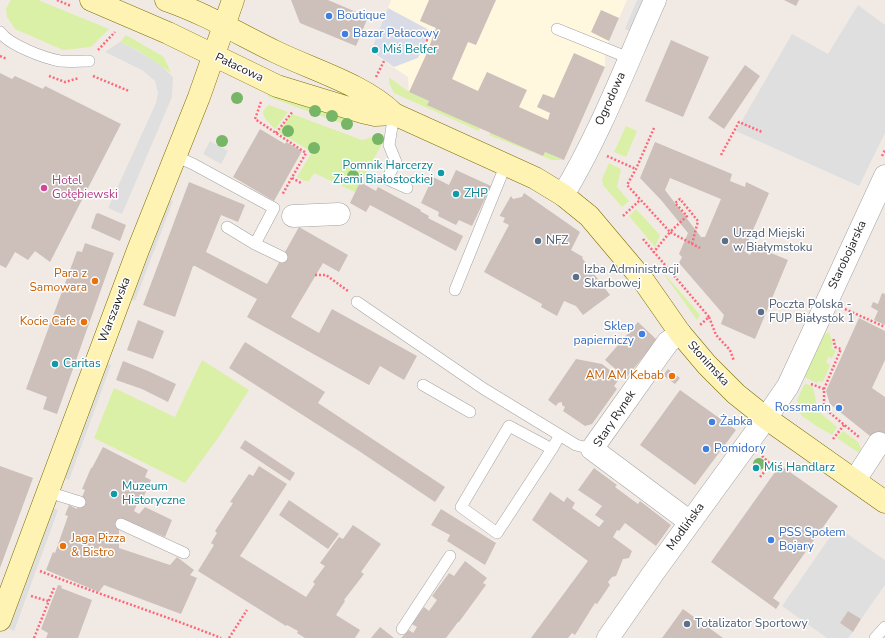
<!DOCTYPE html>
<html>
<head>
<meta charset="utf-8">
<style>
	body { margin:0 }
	canvas { display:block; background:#f1eae4 }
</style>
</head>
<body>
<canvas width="885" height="638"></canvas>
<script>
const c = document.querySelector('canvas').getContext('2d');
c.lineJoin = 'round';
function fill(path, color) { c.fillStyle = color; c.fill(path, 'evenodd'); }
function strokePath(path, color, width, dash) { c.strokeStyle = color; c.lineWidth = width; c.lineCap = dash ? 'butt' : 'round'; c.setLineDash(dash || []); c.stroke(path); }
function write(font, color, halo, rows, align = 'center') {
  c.font = font + ' "Nunito Sans",sans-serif'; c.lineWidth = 3; c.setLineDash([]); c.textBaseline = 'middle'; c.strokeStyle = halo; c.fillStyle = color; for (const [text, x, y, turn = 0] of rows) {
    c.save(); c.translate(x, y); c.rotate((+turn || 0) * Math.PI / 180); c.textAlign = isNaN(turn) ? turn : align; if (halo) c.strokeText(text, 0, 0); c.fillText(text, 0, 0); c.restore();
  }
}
fill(new Path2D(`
	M391 0H627L605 50V67L564 160 546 152 543 156 427 105 429 101 409 92 408 77 371 52Z`), '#fff8df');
fill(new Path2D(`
	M11 0H38L109 29 91 47 63 50 15 29 7 17 6 9Z
	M126 35 164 57 171 73 139 51 120 42Z
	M389 77 409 92 429 101 427 104 480 128 479 131 394 93 389 83Z
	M269 91 353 121 349 126 269 97 267 94Z
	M269 105 288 112 275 129C268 121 256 113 269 105Z
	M292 114 362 140 376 136 385 139 355 192 314 173 309 181H304L297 177 312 152 278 132Z
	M626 126 637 131 626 157 614 152Z
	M490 132 543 156 545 152 564 160H552L489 135Z
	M609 163 621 169 617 187 629 201 622 207 603 185 602 179Z
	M636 209 660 235 655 247 629 216Z
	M658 266 700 315 697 320Z
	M829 332 833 344 831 348 836 351 832 358 828 357 826 362 830 365 823 382 818 381 817 383 804 377 823 335Z
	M202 360 249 390 218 438 185 483 94 438 114 388 175 417Z
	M807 384 813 387 818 411 837 427 832 435 816 426 801 415 797 400 804 385Z
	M843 431 858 442 861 448 859 453 837 438Z`), '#daf0a6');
fill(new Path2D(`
	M637 0H646L632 32 625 29Z
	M858 5 885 25V133L859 186 736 131 792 34 828 54Z
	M120 42 138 51 160 65 173 77 172 97 122 214 108 208 156 103 158 93 155 81 142 70 105 52Z
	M210 141 228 151 221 164 203 154Z
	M167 199 173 201 135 301 130 299Z
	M105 362 111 365 69 480 63 478Z
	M52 508 58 510 14 631 8 628Z
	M837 527 885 560V585L861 619 848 611 840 623 853 632 848 638H827L782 606Z`), '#dfdfdf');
fill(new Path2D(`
	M388 8 431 31 418 58 394 67 371 51Z`), '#d9dce7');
fill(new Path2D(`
	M291 0H328L368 17 356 46 300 23Z
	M429 0H496L476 45 468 42 452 79 478 91 487 72 527 90 519 107 548 120 550 113 537 107 543 94 554 98 574 53 605 67 564 160 545 152 543 156 427 105 429 101 409 92 426 55 436 28 420 21Z
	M784 0H799L796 6Z
	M601 10 619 18 609 41 591 32Z
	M671 40 709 57 683 117 645 101Z
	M745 65 760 76 724 129 708 118Z
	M0 73 12 79 15 76 43 89 45 86 121 124 50 262 35 251 28 260 15 252 6 268 0 265Z
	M260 129 285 144 286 142 302 151 274 201 233 177Z
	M655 142 732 174 730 181 745 187 746 182 769 193 744 251 750 255 754 246 788 260 755 339 721 324 724 315 679 263 682 257 679 254 688 233 661 200 640 178ZM670 178 721 199 705 237H701L665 190Z
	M456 170 491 186 472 226 459 220 456 225 438 216 439 212 421 203 433 177 449 185Z
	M189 182 245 205 238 222 221 215 206 252 267 284 299 227 348 255 339 272 323 263 291 317 319 333 332 309 417 356 404 380 380 366 369 385 247 317 257 299 195 266H193L175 317 143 305Z
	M360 182 376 191 378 187 421 210 420 211 429 216 428 218 463 236 456 251 370 205 366 212 350 203Z
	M524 193 580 232 571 250 583 257 582 258 610 295 583 315 576 306 564 301 557 316 541 307 542 304 484 272 509 225 503 222 505 218 500 216V215L511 196 513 199 522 197Z
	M98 213 126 225 120 241 91 228 96 214Z
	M85 243 114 253 57 414 43 409 47 397 26 389 77 251 82 252Z
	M882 293 885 294V325L874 320 878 311 871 307 873 302 878 304Z
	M859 318 885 331V360L872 388 885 397V448L830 404 826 391Z
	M138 320 164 331 153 359 127 350Z
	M638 322 657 340 626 378 605 360Z
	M245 342 325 392 318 403 445 487 435 502 359 451 229 368Z
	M576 359 602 364 620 378 614 386 617 389 592 424 585 426 563 411 565 407 562 405V402L558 403 556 406 548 400Z
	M123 361 148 371 176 384 168 402 142 389 116 380Z
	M668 369 680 378 675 384 663 375Z
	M680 390 736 430 695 485 640 445Z
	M245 440 295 473 290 481 240 448Z
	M103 447 148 470 145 477 151 480 141 503 138 502 134 511 139 514 145 507 172 520 165 537 123 519 119 529V548L170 565 177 557 194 570 190 575 197 578 181 614 104 585 99 592 46 570 53 552 55 553 68 516 65 515 69 505 77 509 85 490 82 489 91 468H92Z
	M780 465 838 506 773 598 780 603 776 609 711 562Z
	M0 466 33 478 0 568Z
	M259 466 287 484 240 556 306 597 315 584 313 582 325 566 320 563 339 537 343 539 353 525 381 544 361 572 364 574 344 600 345 601 336 615 360 630 355 638H305L297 633 298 631 287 625 286 626 198 571 214 545 211 543 217 533 215 531 233 503 230 502 249 474 253 476Z
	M594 468 617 485 615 487 638 504 640 501 671 525 656 546 625 523 619 531 617 530 613 537 632 551 629 558 623 559 616 576 612 577 608 582 610 585 597 604 595 603 575 635 572 633 568 638H531L588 561 532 520 550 492 564 502 567 497 575 503 572 508 599 527 604 521 595 515 602 506 578 490Z
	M289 500 339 534 328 549 279 515Z
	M441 509 496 543 485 565 447 541 450 535 431 525Z
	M465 561 487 578 483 583 486 585 459 622H458L446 638H401L409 630 413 633 417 627 412 624 424 607 429 611 437 600 432 596 449 573 454 576Z
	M58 585 62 586 61 588 92 600 78 638H46L48 633 41 629Z
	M683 609 723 638H662Z
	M848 611 861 619 853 632 840 623Z
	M380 627 394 638H371Z`), '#cdbfba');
const lane = new Path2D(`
	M557 29 629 58
	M0 32C9 45 44 58 60 61 69 62 79 61 89 61
	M394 114 389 145 396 162 387 179 407 188
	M175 156 193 164 274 208 255 244 282 257
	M227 227 255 244
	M455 290 506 164
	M357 302 484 389 576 445 592 449
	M423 385 470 412
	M552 449 509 426 461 507 497 533 552 449 560 435
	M48 492 80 502
	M121 524 184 553
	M402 629 450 556
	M875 638 885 627`);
const street = new Path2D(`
	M563 195C600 134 626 65 655 0
	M293 216 339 214
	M680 333 668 342 663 349 592 449 690 522
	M855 480 879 443
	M608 638 654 572 766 418 788 386 885 176`);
const secondary = new Path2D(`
	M91 0 168 33 277 86 362 112 375 115 394 114
	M166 0C204 13 239 34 276 52 313 70 365 85 394 114L535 178 563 195 589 216 643 280 680 333 707 365 736 394 766 418 885 502
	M0 620 138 250 199 97 233 0`);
strokePath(lane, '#a3a3a3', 12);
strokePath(street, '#a3a3a3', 23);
strokePath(secondary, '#7c6f00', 23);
strokePath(new Path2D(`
	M57 0 71 6
	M426 40 430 41
	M98 50 115 32
	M0 56 7 59
	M49 76 65 82 79 78
	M93 76 129 91
	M376 77 384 61
	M261 102 255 119 306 153 282 195
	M276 133 293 111
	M721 155 739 122 762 132
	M607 156 636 169
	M882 156 885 150
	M292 178 301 183
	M623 216 640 200
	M643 239 709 317 700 325
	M692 244 698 221 680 199 675 203 687 216 670 232 700 248
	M653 253 670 232 627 185 636 169 654 128
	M315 275H326L348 291
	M845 309 885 327
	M709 317 716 335 730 350 734 361
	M811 384 824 389V408L859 437
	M824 389 841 349 835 347 833 337
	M833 439 844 425
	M762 456 777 470
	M760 477 771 464
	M40 571C100 595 161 614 221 638
	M31 596 48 601
	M34 638 54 588
	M229 638 247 610`), '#ff6779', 2.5, [2, 2]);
strokePath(lane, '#fff', 11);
strokePath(street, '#fff', 22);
strokePath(secondary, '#fff3b4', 22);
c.fillStyle = '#77b567';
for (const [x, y] of [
	[237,98],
	[315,111],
	[332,116],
	[347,124],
	[288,131],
	[378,139],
	[222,141],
	[314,148],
	[353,176],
	[759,464]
]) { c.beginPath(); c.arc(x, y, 6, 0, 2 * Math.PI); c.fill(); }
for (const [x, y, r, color] of [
	[329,16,4,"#3f7fe0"],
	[345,34,4,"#3f7fe0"],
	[375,50,4,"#0f9aa8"],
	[441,173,4,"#0f9aa8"],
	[44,188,4,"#d1479c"],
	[456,194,4,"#0f9aa8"],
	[538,241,4,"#5c6f8a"],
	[725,241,4,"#5c6f8a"],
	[576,277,4,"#5c6f8a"],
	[95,281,4,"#e8710a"],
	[761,312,4,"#5c6f8a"],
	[84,322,4,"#e8710a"],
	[642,334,4,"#3f7fe0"],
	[55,364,4,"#0f9aa8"],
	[672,376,4,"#e8710a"],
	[839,408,4,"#3f7fe0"],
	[712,422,4,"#3f7fe0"],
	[706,449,4,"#3f7fe0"],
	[756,468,4,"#0f9aa8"],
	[114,494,4,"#0f9aa8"],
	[771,540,4,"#3f7fe0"],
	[63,546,4,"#e8710a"],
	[687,624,4,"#5c6f8a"]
]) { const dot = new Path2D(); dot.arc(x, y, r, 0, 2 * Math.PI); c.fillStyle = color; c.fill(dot); strokePath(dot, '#fff', 1.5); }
write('12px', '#366cbe', '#fff', [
	["Boutique",337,16],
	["Bazar Pałacowy",353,34],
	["Sklep",634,327,"right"],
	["papierniczy",634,341,"right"],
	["Rossmann",831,408,"right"],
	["Żabka",720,422],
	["Pomidory",714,449],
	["PSS Społem",779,533],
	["Bojary",779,547]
], 'left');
write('12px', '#0d838f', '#fff', [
	["Miś Belfer",383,50],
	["Pomnik Harcerzy",433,166,"right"],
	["Ziemi Białostockiej",433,180,"right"],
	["ZHP",464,194],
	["Caritas",63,364],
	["Miś Handlarz",764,468],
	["Muzeum",122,487],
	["Historyczne",122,501]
], 'left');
write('12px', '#1f1f1f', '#fff', [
	["Pałacowa",239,68,25],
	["Ogrodowa",611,99,-66],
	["Starobojarska",848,255,-65],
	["Warszawska",115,310,-69],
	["Słonimska",708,364,48],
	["Stary Rynek",615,419,-56],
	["Modlińska",686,527,-54]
]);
write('12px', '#b23c85', '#fff', [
	["Hotel",52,181],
	["Gołębiewski",52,195]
], 'left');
write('12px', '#4e5e75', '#fff', [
	["Urząd Miejski",733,234],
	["w Białymstoku",733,248],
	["NFZ",546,241],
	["Izba Administracji",584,270],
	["Skarbowej",584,284],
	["Poczta Polska -",769,305],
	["FUP Białystok 1",769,319],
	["Totalizator Sportowy",695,624]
], 'left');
write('12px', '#c56008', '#fff', [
	["Para z",87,274],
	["Samowara",87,288],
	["Kocie Cafe",76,322],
	["AM AM Kebab",664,376],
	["Jaga Pizza",71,539,"left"],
	["& Bistro",71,553,"left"]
], 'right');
</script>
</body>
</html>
